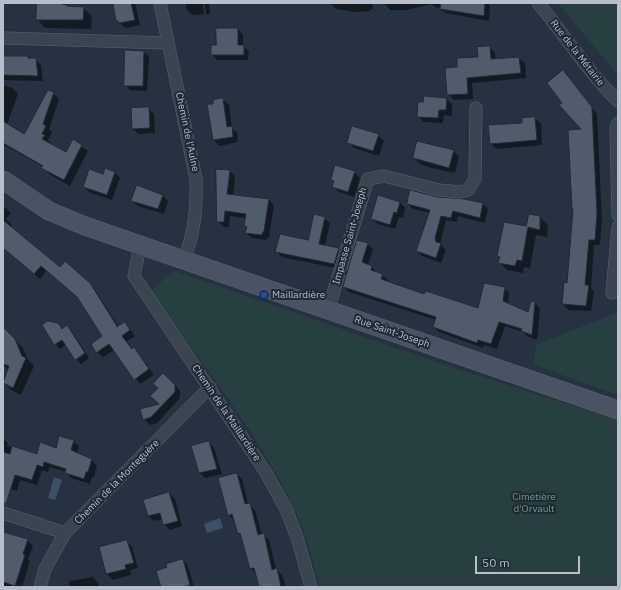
<!DOCTYPE html>
<html>
<head>
<meta charset="utf-8">
<style>
	body { margin:0 }
	#map { position:relative; width:621px; height:590px; overflow:hidden; background:#263241; font-family:"IBM Plex Sans",sans-serif }
	canvas { display:block }
	.frame { position:absolute; inset:0; border:4px solid #b8bfcb; pointer-events:none }
	.scale { position:absolute; left:475px; top:556px; width:105px; height:18px; box-sizing:border-box; border:2px solid #b8bfcb; border-top:0; padding-left:5px; font-size:12px; line-height:14px; white-space:nowrap; color:#b8bfcb; -webkit-text-stroke:3px #1f2936; paint-order:stroke }
</style>
</head>
<body>
<div id="map">
<canvas width="621" height="590"></canvas>
<div class="frame"></div>
<div class="scale">50 m</div>
</div>
<script>
const c = document.querySelector('canvas').getContext('2d');
c.lineJoin = 'round';
function fill(path, color) { c.fillStyle = color; c.fill(path, 'evenodd'); }
function strokePath(path, color, width, dash) { c.strokeStyle = color; c.lineWidth = width; c.lineCap = dash ? 'butt' : 'round'; c.setLineDash(dash || []); c.stroke(path); }
function write(font, color, halo, rows, align = 'center') {
  c.font = font + ' "IBM Plex Sans",sans-serif'; c.lineWidth = 4; c.setLineDash([]); c.textBaseline = 'middle'; c.strokeStyle = halo; c.fillStyle = color; for (const [text, x, y, turn = 0] of rows) {
    c.save(); c.translate(x, y); c.rotate((+turn || 0) * Math.PI / 180); c.textAlign = isNaN(turn) ? turn : align; if (halo) c.strokeText(text, 0, 0); c.fillText(text, 0, 0); c.restore();
  }
}
fill(new Path2D(`
	M558 3H618V75Z
	M174 271 448 366 618 420V587H320C314 568 310 547 303 529 267 442 204 367 150 291Z
	M618 312V395L534 365 536 345Z`), '#283f42');
fill(new Path2D(`
	M54 477 62 480 55 500 48 498Z
	M220 518 223 528 207 533 204 524Z`), '#3c5069');
fill(new Path2D(`
	M44 3H66L68 7 83 8 92 16 91 29 45 28 37 19Z
	M114 3H135L140 25 126 28 123 26 117 20Z
	M186 3H203L204 14H206L205 3H209L210 14 192 15 186 9Z
	M330 3H372L373 9H370V11L355 12 336 9Z
	M384 3H487L490 6 489 21 446 13 431 4 407 10H390Z
	M238 29 243 35V46L249 51 248 60H217L212 54 217 46Z
	M490 47 495 53 496 60 519 58 525 63 526 78 472 83 473 99 454 100 448 94Z
	M144 52 149 56 147 91 130 90 125 85Z
	M3 57 35 59 41 65 43 81 3 80Z
	M568 77 597 114 602 220 600 245H594L591 288 594 291 591 311 568 310 563 304 568 284 574 211 573 209 583 130 564 103Z
	M3 85 12 88 18 94 7 125 24 135 53 93 59 99 49 130 52 132 48 140 50 142 49 144 67 154 73 141 88 151 70 186 49 174 43 167 3 144Z
	M223 99 229 105 232 128 237 133 238 142 219 146 214 140 208 105H214Z
	M447 99 452 105V116L444 115 443 123 423 122 418 116Z
	M148 108 154 114 155 133 139 134 133 129Z
	M535 118 541 124 542 145 496 149 491 143Z
	M378 135 384 141 379 156 354 148 348 142Z
	M453 151 459 156 455 173 428 167 420 164 414 158Z
	M230 171 235 176 233 196 269 200 274 205 269 237 266 240 252 238 246 233 247 229 245 226 246 218 230 216 229 227H224L218 221Z
	M354 172 360 178 354 197 339 192 333 186 334 182 332 179Z
	M115 173 120 178 112 200 89 192 84 187 104 175Z
	M163 196 168 201 164 214 138 206 132 201Z
	M438 198 483 204 488 209 485 223 458 216 457 222 446 220 440 244 446 250 441 263 422 256 417 251 430 213 413 209 408 204Z
	M400 202 405 208 403 218 399 217 395 229 378 224 372 219Z
	M3 208H6L11 213 6 219 12 225 10 227 60 268 89 284 95 290 119 327 125 323 130 329 135 336 127 341 133 349H134L139 354 154 375 140 384 114 350 103 357 97 352 103 337 79 298 47 270 40 279 11 254 3 236Z
	M540 217 548 225 547 237 536 235 530 268 524 267 523 273 507 270 499 262 500 258 498 256Z
	M324 218 330 223 325 246 338 249 344 255 340 269 282 257 277 252 309 241Z
	M367 244 373 249 368 265 372 267 377 273 382 275 388 280 387 282 425 296 479 309 504 288 509 293 508 304 528 313 535 303 540 309 537 340 527 336 523 332 505 326 497 349 484 345 483 348 439 332 434 327 436 320 349 292 344 287Z
	M58 324 63 329 67 327 72 332 85 351 75 358 66 345 60 349 55 344Z
	M3 328 23 348 28 360 34 366 21 395 11 390 3 382 8 370 3 364Z
	M86 353 89 358 81 364 77 360Z
	M175 385 180 391V398L157 423 150 425 144 419 161 405Z
	M3 439 8 443 7 446 37 455 73 441 79 446 77 454 92 460 97 466 94 477H92L90 484 71 478 66 472 50 467 48 472 42 470 37 485 20 480 17 491 7 488 3 483Z
	M209 442 214 448 222 474 205 478 200 473Z
	M237 474 242 479 248 504 255 510 262 535 269 540 276 569 282 575 286 587H260L256 574 251 569 242 537 239 533 234 521 229 515Z
	M169 493 175 499 182 526 170 530 164 524 163 519 154 521 148 516Z
	M3 533 27 540 33 546 28 560 30 561 22 587H3Z
	M127 541 132 547 138 568 130 570 131 575 113 580 107 574 100 548Z
	M183 560 188 566 194 587H162Z
	M93 577 98 583 99 587H70L69 581Z`), '#0007');
const building = new Path2D(`
	M37 3H58L67 5V6L84 7 83 20H36Z
	M113 3H131L135 20 120 23 116 20Z
	M441 3H485L484 16 440 9Z
	M216 28H238V45H244V55H211V45H216Z
	M490 46 491 59 519 57 521 73 467 78 468 94 447 95 445 68 457 67V58L478 57 477 47Z
	M125 50 144 51 143 86H124Z
	M3 56H28V58H36L38 76 3 75Z
	M563 70 592 107 597 214 595 240H589L585 285H589L586 306 562 304 564 282 567 283 573 209H572L568 130 581 129 559 105 562 103 547 83Z
	M48 90 54 92 43 124 46 126 42 134 45 135 42 139 66 152 73 139 82 145 64 180 41 168 43 166 3 143V121L24 134Z
	M424 96 447 98 446 110H439L438 118 417 117 418 102H423Z
	M223 98 227 127 232 126 233 137 213 140 207 104H213V100Z
	M149 107 150 128 132 129 131 108Z
	M535 117 537 140 490 144 488 125 522 123V118Z
	M352 126 379 134 373 151 347 143Z
	M417 141 454 150 449 168 413 158Z
	M335 165 355 171 348 192 332 187 334 181 331 180Z
	M105 168 115 172 107 195 83 187 89 169 103 174Z
	M216 169 230 170 227 194 269 199 264 231 261 235 245 233 247 227 244 226 246 214 225 211 224 222H217Z
	M137 185 163 195 158 209 131 201Z
	M410 190 438 197 464 199 483 203 480 218 453 211 451 218 441 216 435 238 436 242 441 243 436 258 416 251 430 210 407 204Z
	M378 195 400 202 397 213 394 212 390 225 371 219Z
	M314 214 325 217 319 244 339 248 334 264 275 252 280 234 308 240Z
	M529 214 540 216V230L528 227 522 261 517 260 515 266 498 263 500 257 497 256 504 222 526 226Z
	M3 220 60 267 65 261 90 283 117 326 116 327 125 322 130 330 122 336 132 349 134 347 149 369 134 380 109 344 96 353 91 344 102 336 77 297 41 266 34 274 3 248Z
	M357 240 368 243 362 262 372 266 371 270 383 274 381 279 424 294 426 291 478 308 484 283 505 287 503 301 528 312 531 301 535 302 532 335 521 331 522 329 499 322 491 344 478 340 477 343 433 327 436 317 343 287Z
	M48 321 58 323 62 329 67 325 85 353 75 360 62 340 54 345 42 325Z
	M3 327 15 339 22 356 26 358 13 388 3 383 9 366 3 364Z
	M163 373 175 385V392L151 417 143 420 140 409 159 404 150 396 158 388 153 384Z
	M59 436 74 440 71 450 92 459 88 472H86L84 479 65 473 66 469 44 462 43 467 37 465 32 480 15 475 6 504 3 503V452L10 454 12 446 37 454 40 442 56 448Z
	M209 441 217 469 199 473 191 446Z
	M237 473 245 504 250 503 258 535 264 533 272 570 277 568 281 587H259L254 568 250 569 240 533 238 534 232 514 228 516 218 478Z
	M169 492 178 521 163 525 160 513 148 516 143 500Z
	M3 532 28 539 23 554 25 555 15 586 3 582Z
	M127 540 134 563 125 565 126 569 106 574 99 547Z
	M183 559 190 585 182 587H161L156 571 167 567 166 564Z`);
fill(building, '#505b6c');
strokePath(building, '#212b38', 1);
const minor = new Path2D(`
	M160 3 196 179C197 207 195 235 183 261
	M538 3C565 35 587 71 618 101
	M3 38 168 43
	M618 123 616 128 618 215
	M140 246 134 276 265 471 286 509 297 537 311 587
	M612 293 618 227
	M328 310 368 179 384 176 439 190 460 192 468 190 475 179 476 108
	M3 513 65 533
	M40 587 45 569 65 533 210 387`);
const secondary = new Path2D(`
	M3 180 49 211 85 226 618 410`);
strokePath(minor, '#59626e', 13);
strokePath(secondary, '#59626e', 19);
strokePath(minor, '#3b4451', 12);
strokePath(secondary, '#495364', 18);
for (const [x, y, r, color] of [
	[264,295,4,"#1a4fb4"]
]) { const dot = new Path2D(); dot.arc(x, y, r, 0, 2 * Math.PI); c.fillStyle = color; c.fill(dot); strokePath(dot, '#1f2936', 1.5); }
write('10px', '#b8bfcb', '#1f2936', [
	["Rue de la Métairie",577,53,52],
	["Chemin de l'Aulne",187,132,78],
	["Impasse Saint-Joseph",350,236,-74],
	["Rue Saint-Joseph",392,332,19],
	["Chemin de la Maillardière",226,413,56],
	["Chemin de la Monteguère",117,482,-45]
]);
write('10px', '#b8bfcb', '#1f2936', [
	["Maillardière",272,295]
], 'left');
write('10px', '#6f9c79', '#1f2936', [
	["Cimetière",534,497],
	["d'Orvault",534,509]
]);
</script>
</body>
</html>
